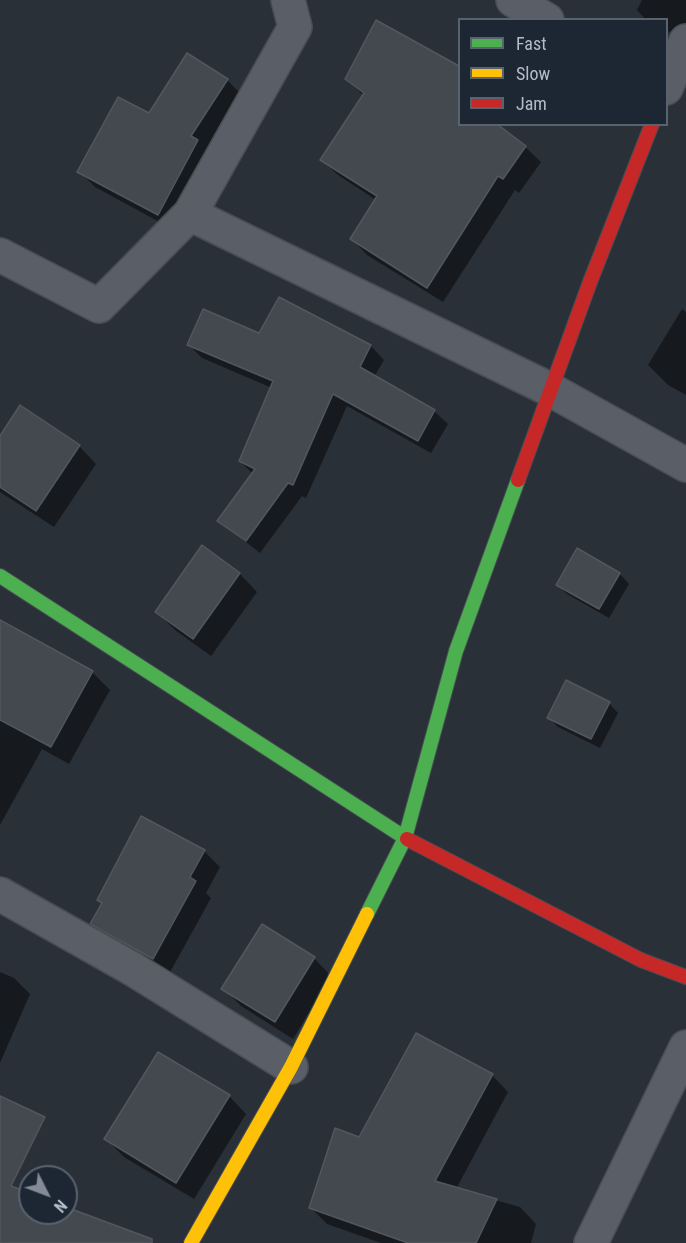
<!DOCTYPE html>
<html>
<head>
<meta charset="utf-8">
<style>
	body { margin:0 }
	#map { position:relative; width:686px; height:1243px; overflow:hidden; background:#2a3038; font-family:"Roboto Condensed",sans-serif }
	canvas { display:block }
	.legend { position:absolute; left:458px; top:18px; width:210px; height:108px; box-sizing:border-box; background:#1d2633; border:2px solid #59626f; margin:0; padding:8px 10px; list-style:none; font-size:18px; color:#b4bcc9 }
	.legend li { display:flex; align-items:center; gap:12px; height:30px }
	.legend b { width:30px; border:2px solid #59626f }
	.north { position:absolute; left:18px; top:1165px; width:60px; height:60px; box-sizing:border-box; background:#1d2633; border:2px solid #59626f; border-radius:50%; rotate:132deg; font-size:16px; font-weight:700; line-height:24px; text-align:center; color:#b4bcc9 }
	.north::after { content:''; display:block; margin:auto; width:21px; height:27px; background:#848b96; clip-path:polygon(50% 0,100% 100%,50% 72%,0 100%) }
</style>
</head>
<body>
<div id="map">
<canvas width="686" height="1243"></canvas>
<ul class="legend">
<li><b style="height:8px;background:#4caf50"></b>Fast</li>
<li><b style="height:8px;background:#ffc107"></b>Slow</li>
<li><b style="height:8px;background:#c62828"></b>Jam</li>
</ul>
<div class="north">N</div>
</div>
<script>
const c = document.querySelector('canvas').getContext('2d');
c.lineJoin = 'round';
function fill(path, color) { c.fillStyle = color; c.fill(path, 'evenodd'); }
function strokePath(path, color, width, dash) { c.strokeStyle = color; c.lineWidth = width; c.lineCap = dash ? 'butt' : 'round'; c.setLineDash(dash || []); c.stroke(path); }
fill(new Path2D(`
	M642 0H686V30L681 38 666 30V20H646L637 10Z
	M377 22 460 68V124L525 147 541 162 519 193 515 190 443 302 367 255 352 239 376 200 338 175 322 160 364 96 347 79Z
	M227 80 243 96 174 230 95 187 79 171 150 115Z
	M279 299 371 346 384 360 374 377 434 411 448 424 431 453 347 406 306 498 302 496 260 553 219 521 253 474 240 461 272 388 202 358 189 345 260 335Z
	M682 309 686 312V395L668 385 648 365Z
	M0 438 79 446 96 464 54 527 0 492Z
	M203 548 240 574 257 592 211 656 175 630 157 612Z
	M578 550 620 574 629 584 609 618 567 594 557 585Z
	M0 622 92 672 110 690 69 764 42 749 0 825Z
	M609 703 618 713 600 748 558 727 549 718Z
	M204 851 220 867 206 893 211 898 169 974 108 939 92 923 103 904 98 900Z
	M314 958 331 976 293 1039 241 1006 223 988Z
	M0 972 14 978 30 994 0 1063Z
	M492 1075 508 1092 456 1189 520 1207 536 1224 531 1243H381L327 1224 310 1207 359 1139Z
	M229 1096 246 1114 194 1199 124 1157 106 1139Z`), '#0007');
const building = new Path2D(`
	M376 20 459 66V124H497L526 146 503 179 498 176 427 288 350 239 377 196 320 160 364 93 345 79Z
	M187 53 228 79 191 136 198 140 158 215 77 172 118 97 149 113Z
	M279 297 371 345 360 367 435 410 418 441 333 394 293 485 288 483 246 541 217 521 255 469 239 461 273 381 187 345 203 309 259 333Z
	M20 405 80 445 36 511 0 487V436Z
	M202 545 240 573 193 639 155 612Z
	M577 548 620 573 599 609 556 585Z
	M0 620 93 671 51 747 0 720Z
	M566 680 610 702 591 739 547 718Z
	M141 816 205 850 190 877 196 881 153 959 90 924 102 903 97 900Z
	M262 924 315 957 275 1022 221 989Z
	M416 1033 493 1074 435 1181 497 1199 476 1243H408L309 1208 335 1128 359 1137Z
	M158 1052 230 1095 176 1183 104 1139Z
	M0 1096 45 1117 11 1186 30 1193V1213H66V1207L152 1239V1243H0Z`);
fill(building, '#444950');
strokePath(building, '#52575f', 1.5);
const street = new Path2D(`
	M513 0 547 20
	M666 88 686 41
	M190 214 551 390 686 465
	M0 255 99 306 190 214 295 27 288 0
	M0 894 131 968 291 1067
	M591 1243 686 1047`);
const fast = new Path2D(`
	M0 576 407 839
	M367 914 405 838 456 651 518 480`);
const slow = new Path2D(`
	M191 1243 291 1067 367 914`);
const jam = new Path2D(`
	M518 480 590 282 652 124
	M407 839 641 960 686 977`);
strokePath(street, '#484c53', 36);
strokePath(fast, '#484c53', 16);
strokePath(slow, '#484c53', 16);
strokePath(jam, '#484c53', 16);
strokePath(street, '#5a5e66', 33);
strokePath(fast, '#4caf50', 14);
strokePath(slow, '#ffc107', 14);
strokePath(jam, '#c62828', 14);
</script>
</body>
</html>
